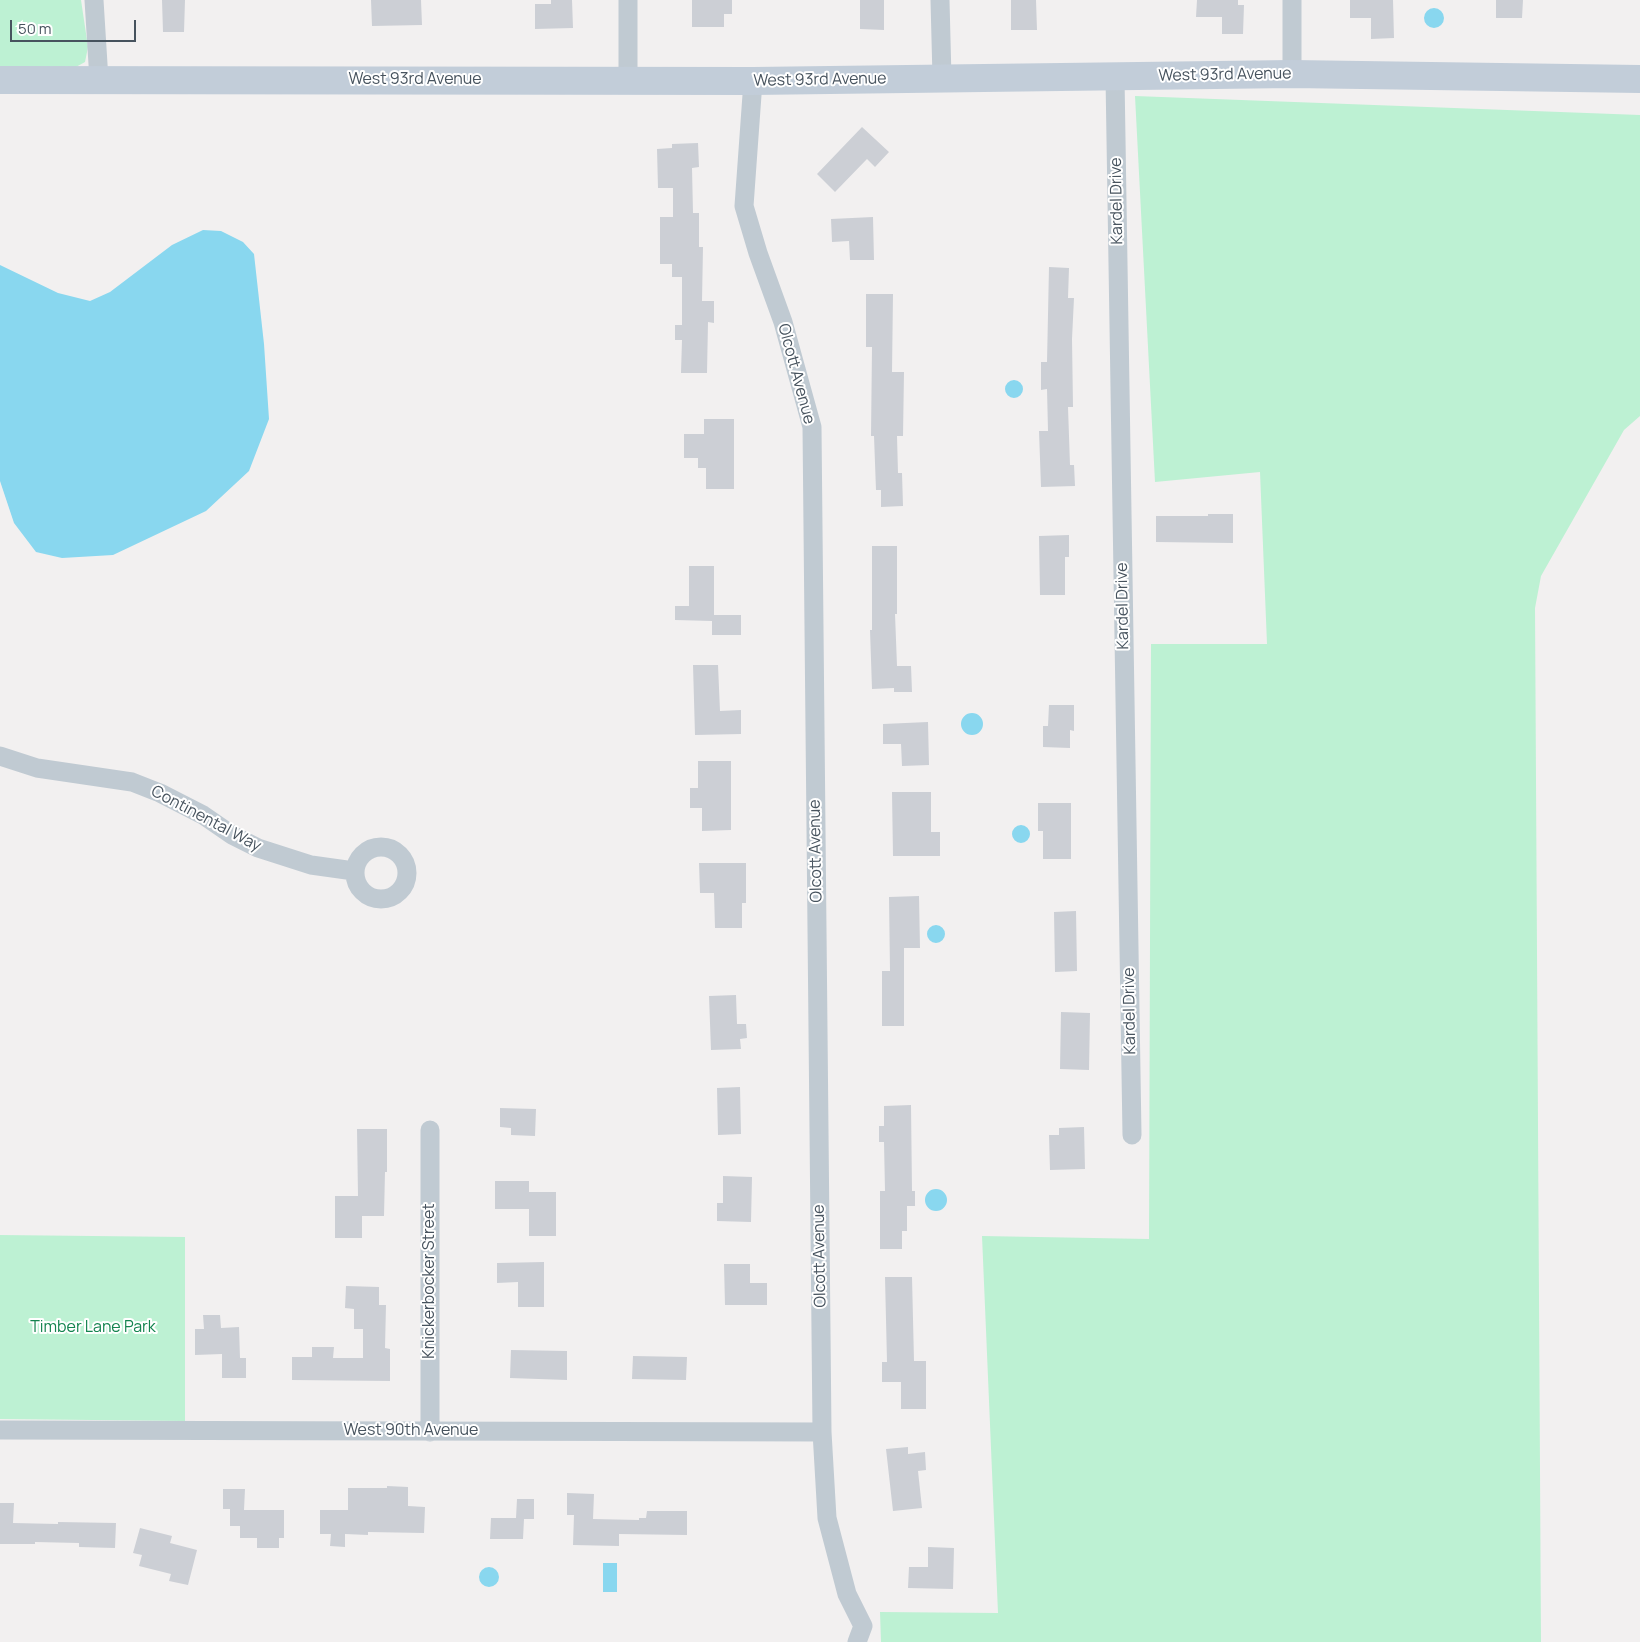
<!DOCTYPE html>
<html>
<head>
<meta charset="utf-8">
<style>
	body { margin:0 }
	#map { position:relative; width:1640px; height:1642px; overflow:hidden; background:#f2f0f0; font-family:Manrope,sans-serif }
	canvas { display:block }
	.scale { position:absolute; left:10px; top:20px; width:126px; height:22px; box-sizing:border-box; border:2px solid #47535e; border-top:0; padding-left:6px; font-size:15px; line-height:18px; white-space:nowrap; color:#47535e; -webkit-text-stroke:4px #fff; paint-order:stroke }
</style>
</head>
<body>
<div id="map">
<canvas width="1640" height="1642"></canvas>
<div class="scale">50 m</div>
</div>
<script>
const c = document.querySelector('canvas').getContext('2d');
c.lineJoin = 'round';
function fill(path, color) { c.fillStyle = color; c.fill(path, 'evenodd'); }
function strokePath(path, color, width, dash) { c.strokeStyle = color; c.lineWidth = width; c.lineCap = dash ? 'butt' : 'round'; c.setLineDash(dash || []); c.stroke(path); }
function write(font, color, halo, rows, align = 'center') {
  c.font = font + ' Manrope,sans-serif'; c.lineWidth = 4; c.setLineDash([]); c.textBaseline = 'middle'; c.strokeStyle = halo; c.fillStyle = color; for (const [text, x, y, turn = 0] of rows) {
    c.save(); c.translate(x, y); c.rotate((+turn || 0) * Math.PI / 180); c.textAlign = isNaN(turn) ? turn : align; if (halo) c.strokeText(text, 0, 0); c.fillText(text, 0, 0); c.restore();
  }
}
fill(new Path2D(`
	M0 0H81L88 47 85 62 65 73H0Z
	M1135 96 1640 115V416L1624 430 1541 576 1535 608 1541 1642H881L880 1612 998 1613 982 1236 1149 1239 1151 644H1267L1260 472 1155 482Z
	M0 1235 185 1237V1421L0 1419Z`), '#bdf1d3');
fill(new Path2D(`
	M1424 18a10 10 0 1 1 20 0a10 10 0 1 1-20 0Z
	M203 230 221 231 243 242 254 254 264 344 269 419 249 471 206 511 113 555 62 558 36 552 14 523 0 481V265L58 293 90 301 110 292 172 245Z
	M1005 389a9 9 0 1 1 18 0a9 9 0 1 1-18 0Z
	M961 724a11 11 0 1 1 22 0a11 11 0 1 1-22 0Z
	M1012 834a9 9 0 1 1 18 0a9 9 0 1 1-18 0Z
	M927 934a9 9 0 1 1 18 0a9 9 0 1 1-18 0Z
	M925 1200a11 11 0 1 1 22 0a11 11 0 1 1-22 0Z
	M603 1563H617V1592H603Z
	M479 1577a10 10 0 1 1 20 0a10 10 0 1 1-20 0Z`), '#89d7ef');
fill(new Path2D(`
	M162 0H185L184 32H163Z
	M371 0H421L422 25 372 26Z
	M551 0H572L573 28 535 29V4H551Z
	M692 0H732V14H724V27H692Z
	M860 0H884V30L860 29Z
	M1011 0H1036L1037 30H1011Z
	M1197 0H1238V5H1244L1243 34H1222V17H1196Z
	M1350 0H1393L1394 38 1371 39V18H1350Z
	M1496 0H1523L1522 18H1496Z
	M862 127 889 152 875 167 867 159 835 192 817 174Z
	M698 143 699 167 692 168 693 213H699V247H703L702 301H714V323L708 322 707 373H681L682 340H675V325H682V277H672V264H660V217H673V188H658L657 149 672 148V144Z
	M873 217 874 260H850L849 241 832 242 831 219Z
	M1049 267 1069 268 1068 298H1074L1072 339 1073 407H1068L1070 465H1074L1075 486 1041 487 1039 431H1048L1047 389 1041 390V362H1047Z
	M866 294H893L892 372H904L903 436H897L898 473H902L903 506 881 507V490H876L874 436H871L872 347H866Z
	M704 419H734V489H706V468H698V458H684V434H704Z
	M1208 514H1233V543L1156 542V516H1208Z
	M1069 535V557H1065V595H1040L1039 536Z
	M872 546H897V614H895L897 666H911L912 692H894V688L872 689 870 630H872Z
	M689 566H714V615H741V635H712V621L675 620V606H689Z
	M693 665H718L720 711 741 710V734L695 735Z
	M1049 705H1074V731L1070 730V748L1043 747V726H1048Z
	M928 722 929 765 902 766 901 744H883V724Z
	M698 761H731V830L702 831V808H690V788H698Z
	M892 792H931V832H940V856H893Z
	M1038 803H1071V859H1043V831H1038Z
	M699 863H746V903H742V928H715L714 893H700Z
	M919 896 920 948H904V1026H882V971H890L889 897Z
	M1076 911 1077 971 1055 972 1054 912Z
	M736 995 737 1024H746L747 1038 740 1039 741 1049 711 1050 709 996Z
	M1061 1012 1090 1013 1089 1070 1060 1069Z
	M740 1087 741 1134 718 1135 717 1088Z
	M911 1105 912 1191H915V1206H907V1231H902V1249H880V1191H885L884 1142H879V1126H884V1106Z
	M500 1108 536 1109 535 1136 511 1135V1128L500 1127Z
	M1084 1127 1085 1169 1050 1170 1049 1135H1059V1128Z
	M357 1129H387V1172H385L384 1216H362V1238H335V1196H358Z
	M723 1176 752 1177 751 1222 717 1221V1203H723Z
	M495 1181H529V1192H556V1236H529V1209H495Z
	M544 1262V1307H518V1282L497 1283V1263Z
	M724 1264H750V1283H767V1305H725Z
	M885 1277H912L914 1361H926V1409H901V1382H882V1362H887Z
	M346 1286 379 1287V1305H386L385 1348 390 1349V1381L292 1380V1357H312V1347H334L333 1358H363V1329H354V1309L345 1308Z
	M203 1315H220L221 1328 239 1327 240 1358H246V1378H222V1354L195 1355V1329H204Z
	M511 1350 567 1351V1380L510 1378Z
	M633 1356 687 1357 686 1380 632 1379Z
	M908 1447V1454L925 1452 926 1470 918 1471 922 1508 893 1511 886 1449Z
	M387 1486 408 1487V1506L425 1507 424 1533 368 1532V1535L345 1534V1547L330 1546 331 1534H320V1510H348V1488H387Z
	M223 1489H245L244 1510H284V1538H279V1548H257V1538H240V1526H230V1509H223Z
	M567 1493 594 1494 593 1519 639 1520V1518H646L647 1511H687V1535L619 1534V1546L573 1545 574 1515H567Z
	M517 1499H534V1519H524L523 1539H490L491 1518H516Z
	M0 1503H14L13 1523 58 1524V1522L116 1523 115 1548 79 1547V1543L35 1542V1544H0Z
	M140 1528 172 1536 170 1543 197 1550 188 1585 169 1581 171 1574 139 1566 142 1555 133 1553Z
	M928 1547 954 1548 953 1589 908 1588 909 1567H928Z`), '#cccfd5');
strokePath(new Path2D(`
	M94 0 99 80
	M628 0V80
	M940 0 942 78
	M1292 0V74
	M1115 77 1132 1135
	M753 81 744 206 758 253 783 322 812 427 822 1432 827 1518 847 1594 863 1626 857 1642
	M0 756 37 768 132 782 160 793 203 815 232 835 258 848 311 865 354 871
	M355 873a26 26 0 1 1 52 0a26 26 0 1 1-52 0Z
	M430 1130V1432
	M0 1430 822 1432`), '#c0cad2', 19);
strokePath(new Path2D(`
	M0 80 753 81 1292 74 1640 79`), '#c2cdd9', 28);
write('16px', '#47535e', '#fff', [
	["West 93rd Avenue",1225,75,-1],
	["West 93rd Avenue",415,80],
	["West 93rd Avenue",820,80,-1],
	["Kardel Drive",1117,201,-91],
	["Olcott Avenue",796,374,75],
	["Kardel Drive",1123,606,-91],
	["Continental Way",206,819,28],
	["Olcott Avenue",816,851,-91],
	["Kardel Drive",1130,1011,-91],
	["Olcott Avenue",820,1256,-91],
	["Knickerbocker Street",430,1281,-90],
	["West 90th Avenue",411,1431]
]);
write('16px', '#14844f', '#fff', [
	["Timber Lane Park",93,1328]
]);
</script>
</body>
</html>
